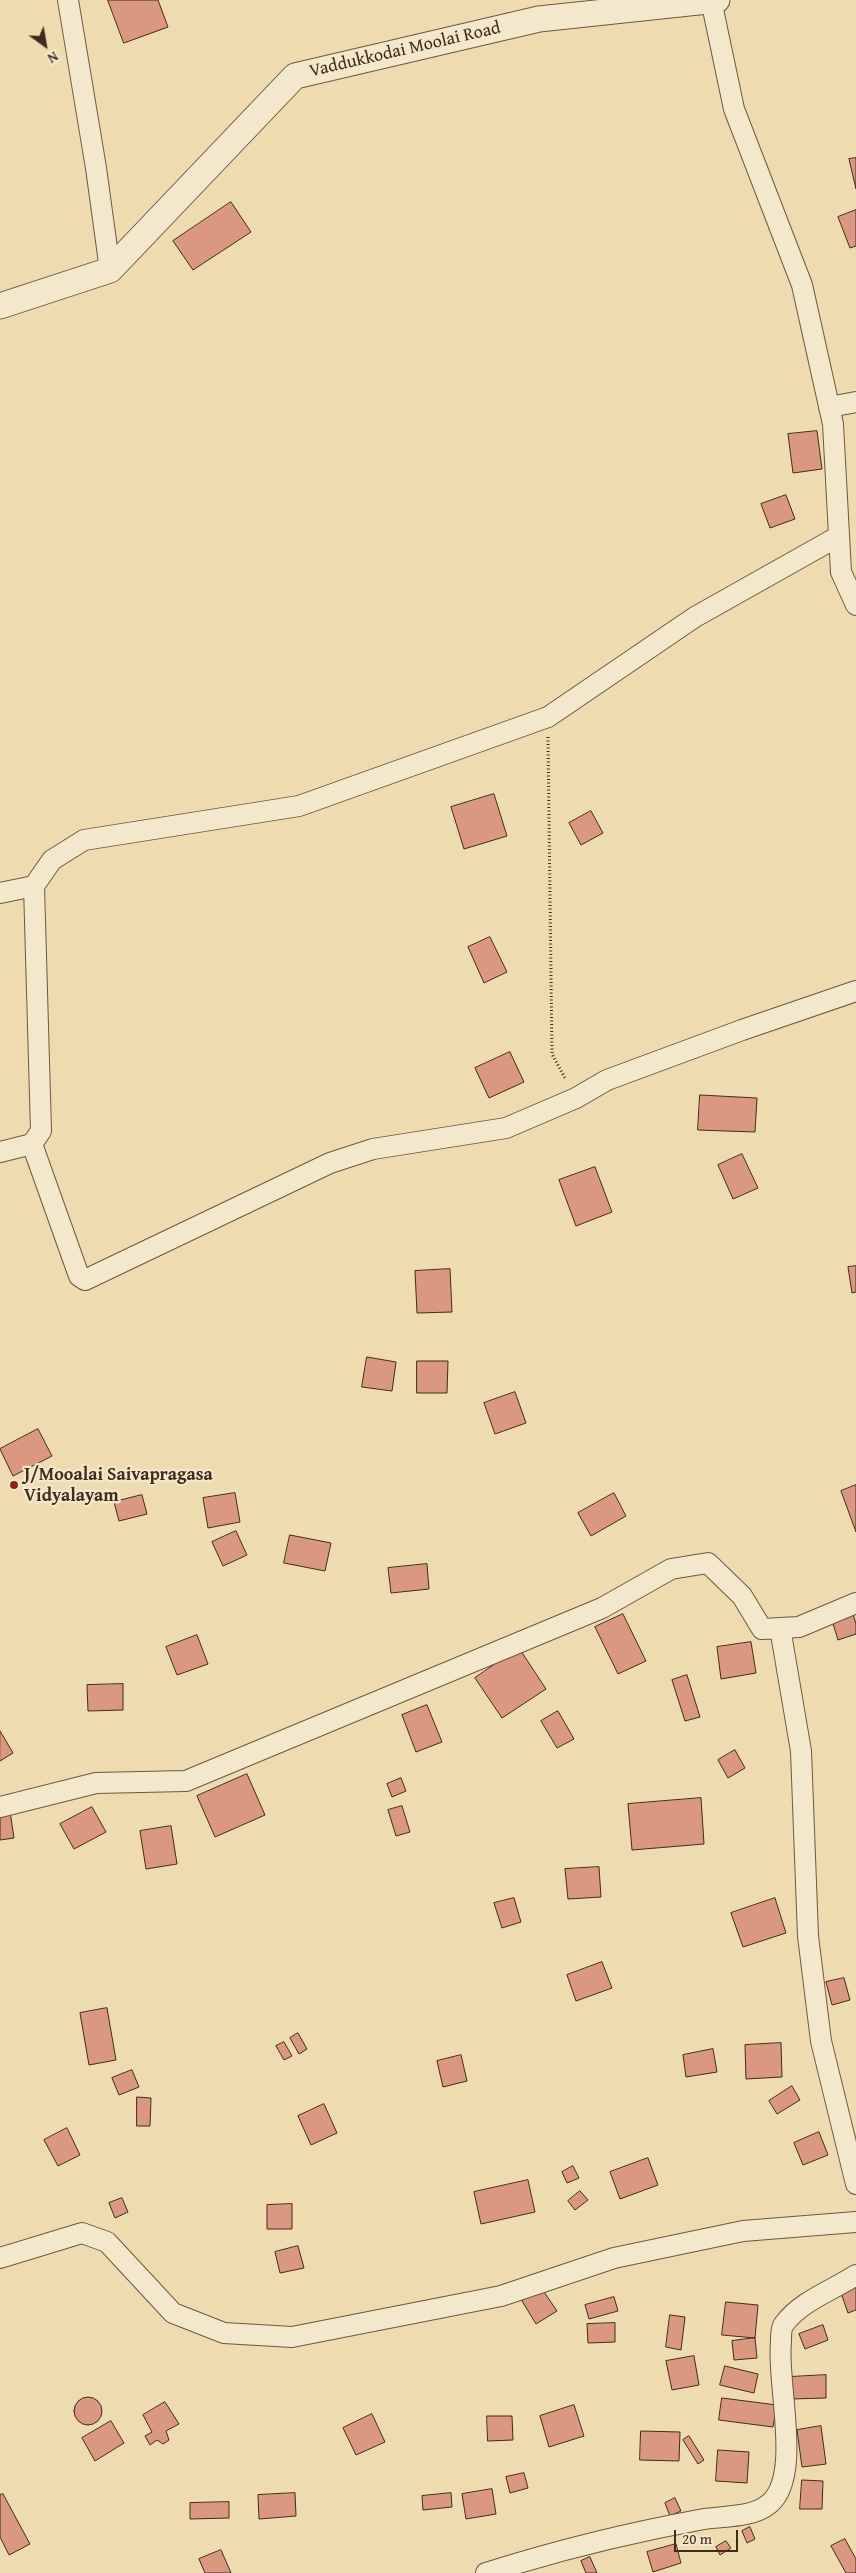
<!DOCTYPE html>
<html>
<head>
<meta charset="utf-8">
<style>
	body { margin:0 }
	#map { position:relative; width:856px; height:2573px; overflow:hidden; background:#eedbb0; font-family:"Gentium Book Plus",serif }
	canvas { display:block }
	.north { position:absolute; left:20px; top:20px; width:50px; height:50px; -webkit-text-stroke:4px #f4e8cc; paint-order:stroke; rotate:148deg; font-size:14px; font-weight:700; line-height:20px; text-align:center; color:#412c1b }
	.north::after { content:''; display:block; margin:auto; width:18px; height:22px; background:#412c1b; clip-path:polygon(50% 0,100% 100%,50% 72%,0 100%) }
	.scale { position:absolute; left:674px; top:2530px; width:64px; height:22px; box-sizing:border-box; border:2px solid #412c1b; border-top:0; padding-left:6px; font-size:15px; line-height:18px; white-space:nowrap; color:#412c1b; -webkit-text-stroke:4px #f4e8cc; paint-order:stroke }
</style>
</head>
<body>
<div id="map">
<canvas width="856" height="2573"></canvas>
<div class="north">N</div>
<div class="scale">20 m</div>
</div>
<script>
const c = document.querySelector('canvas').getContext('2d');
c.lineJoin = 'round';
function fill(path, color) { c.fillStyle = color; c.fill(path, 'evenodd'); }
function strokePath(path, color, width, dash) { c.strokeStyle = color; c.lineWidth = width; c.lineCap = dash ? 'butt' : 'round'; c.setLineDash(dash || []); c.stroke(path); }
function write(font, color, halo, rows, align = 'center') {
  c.font = font + ' "Gentium Book Plus",serif'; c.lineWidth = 4.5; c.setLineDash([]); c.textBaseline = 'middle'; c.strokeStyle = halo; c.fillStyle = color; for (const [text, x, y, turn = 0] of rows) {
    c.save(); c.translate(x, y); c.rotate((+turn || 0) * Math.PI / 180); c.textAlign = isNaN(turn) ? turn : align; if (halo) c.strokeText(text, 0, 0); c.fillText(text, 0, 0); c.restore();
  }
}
const building = new Path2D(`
	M108 0H158L168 27 124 43Z
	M856 158V189L849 159Z
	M231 202 251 232 193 270 173 241Z
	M856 210V246L850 248 838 217Z
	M817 431 822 469 793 473 788 434Z
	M786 495 795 519 770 528 761 504Z
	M494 794 507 836 464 849 451 807Z
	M591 811 603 833 581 845 569 823Z
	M490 937 507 972 484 983 468 947Z
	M510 1052 524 1082 489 1098 475 1068Z
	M700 1095 757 1098 755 1132 698 1130Z
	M742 1154 758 1188 733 1199 718 1165Z
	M595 1167 612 1212 576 1226 559 1180Z
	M856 1266V1292L852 1293 848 1267Z
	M450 1269 452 1312 417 1313 415 1271Z
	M367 1357 396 1362 392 1391 362 1387Z
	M417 1361H448L447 1393H417Z
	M515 1392 526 1423 495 1434 484 1403Z
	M38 1429 52 1456 13 1476 0 1449Z
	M856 1485V1532L841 1491Z
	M235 1493 240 1522 208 1528 203 1498Z
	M614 1493 626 1516 591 1536 578 1513Z
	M142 1495 147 1514 119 1521 114 1502Z
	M236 1531 247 1555 223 1566 212 1542Z
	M290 1535 331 1543 325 1571 284 1563Z
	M427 1564 429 1589 391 1593 388 1568Z
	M852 1610 856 1624V1634L838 1640 831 1617Z
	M623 1614 646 1661 618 1674 595 1627Z
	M197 1635 208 1664 177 1675 166 1647Z
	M751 1642 756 1673 721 1679 717 1647Z
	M519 1648 546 1689 502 1718 475 1678Z
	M687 1675 700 1717 685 1721 672 1680Z
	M123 1684V1710L88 1711 87 1685Z
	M427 1705 442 1742 416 1752 402 1715Z
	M558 1711 574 1739 557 1748 541 1721Z
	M0 1731 13 1753 0 1761Z
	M735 1750 745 1768 728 1778 718 1760Z
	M247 1774 265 1815 215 1837 197 1796Z
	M401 1778 406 1791 392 1797 387 1784Z
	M701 1798 704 1844 632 1850 628 1804Z
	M402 1806 410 1832 396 1836 388 1810Z
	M92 1807 106 1832 74 1849 60 1824Z
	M10 1811 14 1838 0 1840V1813Z
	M171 1826 177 1864 146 1869 140 1831Z
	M599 1867 601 1897 568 1899 565 1869Z
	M514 1898 521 1922 502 1928 494 1903Z
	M775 1898 786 1933 743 1947 731 1913Z
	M602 1962 612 1988 576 2001 567 1975Z
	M844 1978 850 2000 832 2005 826 1982Z
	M107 2008 116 2060 89 2065 80 2013Z
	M298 2033 307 2049 299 2054 290 2038Z
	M284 2042 292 2056 284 2060 276 2046Z
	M781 2043 782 2077 746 2079 745 2045Z
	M713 2049 717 2072 686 2077 683 2055Z
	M461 2055 467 2081 443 2087 437 2061Z
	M132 2070 139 2087 119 2095 112 2078Z
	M792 2086 800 2100 777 2114 769 2101Z
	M137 2097 151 2098 150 2126H137Z
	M324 2104 337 2133 311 2145 298 2116Z
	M67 2128 80 2155 58 2166 44 2140Z
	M819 2132 828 2155 803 2165 794 2143Z
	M648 2158 658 2185 620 2199 610 2172Z
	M573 2166 579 2178 567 2183 562 2172Z
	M528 2180 535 2212 481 2224 474 2192Z
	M580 2191 588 2200 575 2210 568 2201Z
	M122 2198 128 2212 115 2218 109 2203Z
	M292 2204V2229H267V2205Z
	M298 2246 304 2268 280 2273 275 2252Z
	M856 2287V2310L848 2313 841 2293Z
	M542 2289 557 2311 536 2324 522 2301Z
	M614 2297 618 2311 589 2319 585 2305Z
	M726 2302 758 2305 755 2338 722 2335Z
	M670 2315 685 2317 681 2350 666 2347Z
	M615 2323V2342L588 2343 587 2324Z
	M823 2325 828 2340 805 2349 799 2334Z
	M755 2338 757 2358 734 2360 732 2341Z
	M694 2356 699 2385 672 2390 666 2361Z
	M725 2366 758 2374 754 2393 720 2385Z
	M826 2375V2398L791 2399 790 2377Z
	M74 2411a14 14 0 1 1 28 0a14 14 0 1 1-28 0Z
	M722 2398 777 2405 773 2427 719 2420Z
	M165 2402 179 2424 166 2431 169 2440 163 2444 157 2440 150 2445 145 2436 152 2432 143 2415Z
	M574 2405 584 2436 549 2447 540 2416Z
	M372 2414 385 2442 356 2455 343 2428Z
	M487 2416H512L513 2440 488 2441Z
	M111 2421 124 2443 95 2461 82 2438Z
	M821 2426 826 2464 802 2467 797 2430Z
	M641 2431 680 2432 679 2461 640 2460Z
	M689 2436 704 2460 698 2464 683 2440Z
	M718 2450 749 2452 747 2483 716 2481Z
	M524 2473 528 2488 510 2493 506 2477Z
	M802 2480 823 2481 822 2509H800Z
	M492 2489 496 2514 466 2519 462 2494Z
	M295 2493 296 2516 259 2519 258 2495Z
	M451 2493 452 2507 423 2510 422 2496Z
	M3 2494 30 2544 9 2555 0 2537V2495Z
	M675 2498 681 2511 670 2516 665 2503Z
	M229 2502V2518L190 2519V2503Z
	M750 2527 755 2539 747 2543 742 2531Z
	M845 2539 856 2559V2573H846L831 2546Z
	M726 2541 731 2548 720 2555 716 2547Z
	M676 2544 681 2563 653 2572 647 2552Z
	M221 2550 231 2573H205L199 2559Z
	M590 2557 597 2573H586L581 2561Z`);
fill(building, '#db9880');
strokePath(building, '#412c1b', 1);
const minor = new Path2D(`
	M68 0 96 168 110 270
	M711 0 734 109 802 285 833 424 841 572 856 605
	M829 407 856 402
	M839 536 695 617 548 717 299 806 84 840 52 860 34 886 41 1131 32 1144 79 1276 85 1280 330 1163 373 1149 506 1128 576 1098 607 1080 742 1030 856 991
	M0 893 34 886
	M0 1152 32 1144
	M780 1628 801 1751 808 1936 821 2041 856 2184
	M0 1807 96 1783 186 1781 602 1608 671 1569 708 1563 742 1596 762 1629 799 1627 856 1603
	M0 2258 82 2233 107 2242 173 2313 224 2333 292 2337 501 2296 614 2258 743 2231 856 2222
	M486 2573C555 2551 633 2532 704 2519 724 2516 752 2518 769 2504 803 2477 776 2381 781 2342 781 2336 781 2328 784 2324 801 2301 833 2290 856 2275`);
const tertiary = new Path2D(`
	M0 306 110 270 295 76 539 19 717 0`);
strokePath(minor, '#6c5840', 22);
strokePath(tertiary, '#6c5840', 27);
strokePath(new Path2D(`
	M548 737 552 1054 566 1080`), '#412c1b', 3, [1, 2.5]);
strokePath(minor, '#f4e8cc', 20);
strokePath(tertiary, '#f4e8cc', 25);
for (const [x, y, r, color] of [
	[14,1485,5,"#8f2418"]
]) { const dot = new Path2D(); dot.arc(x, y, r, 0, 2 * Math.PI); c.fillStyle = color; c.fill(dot); strokePath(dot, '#f4e8cc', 2); }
write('18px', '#412c1b', '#f4e8cc', [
	["Vaddukkodai Moolai Road",405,50,-13]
]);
write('bold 18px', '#412c1b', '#f4e8cc', [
	["J/Mooalai Saivapragasa",24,1475],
	["Vidyalayam",24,1496]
], 'left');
</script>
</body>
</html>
